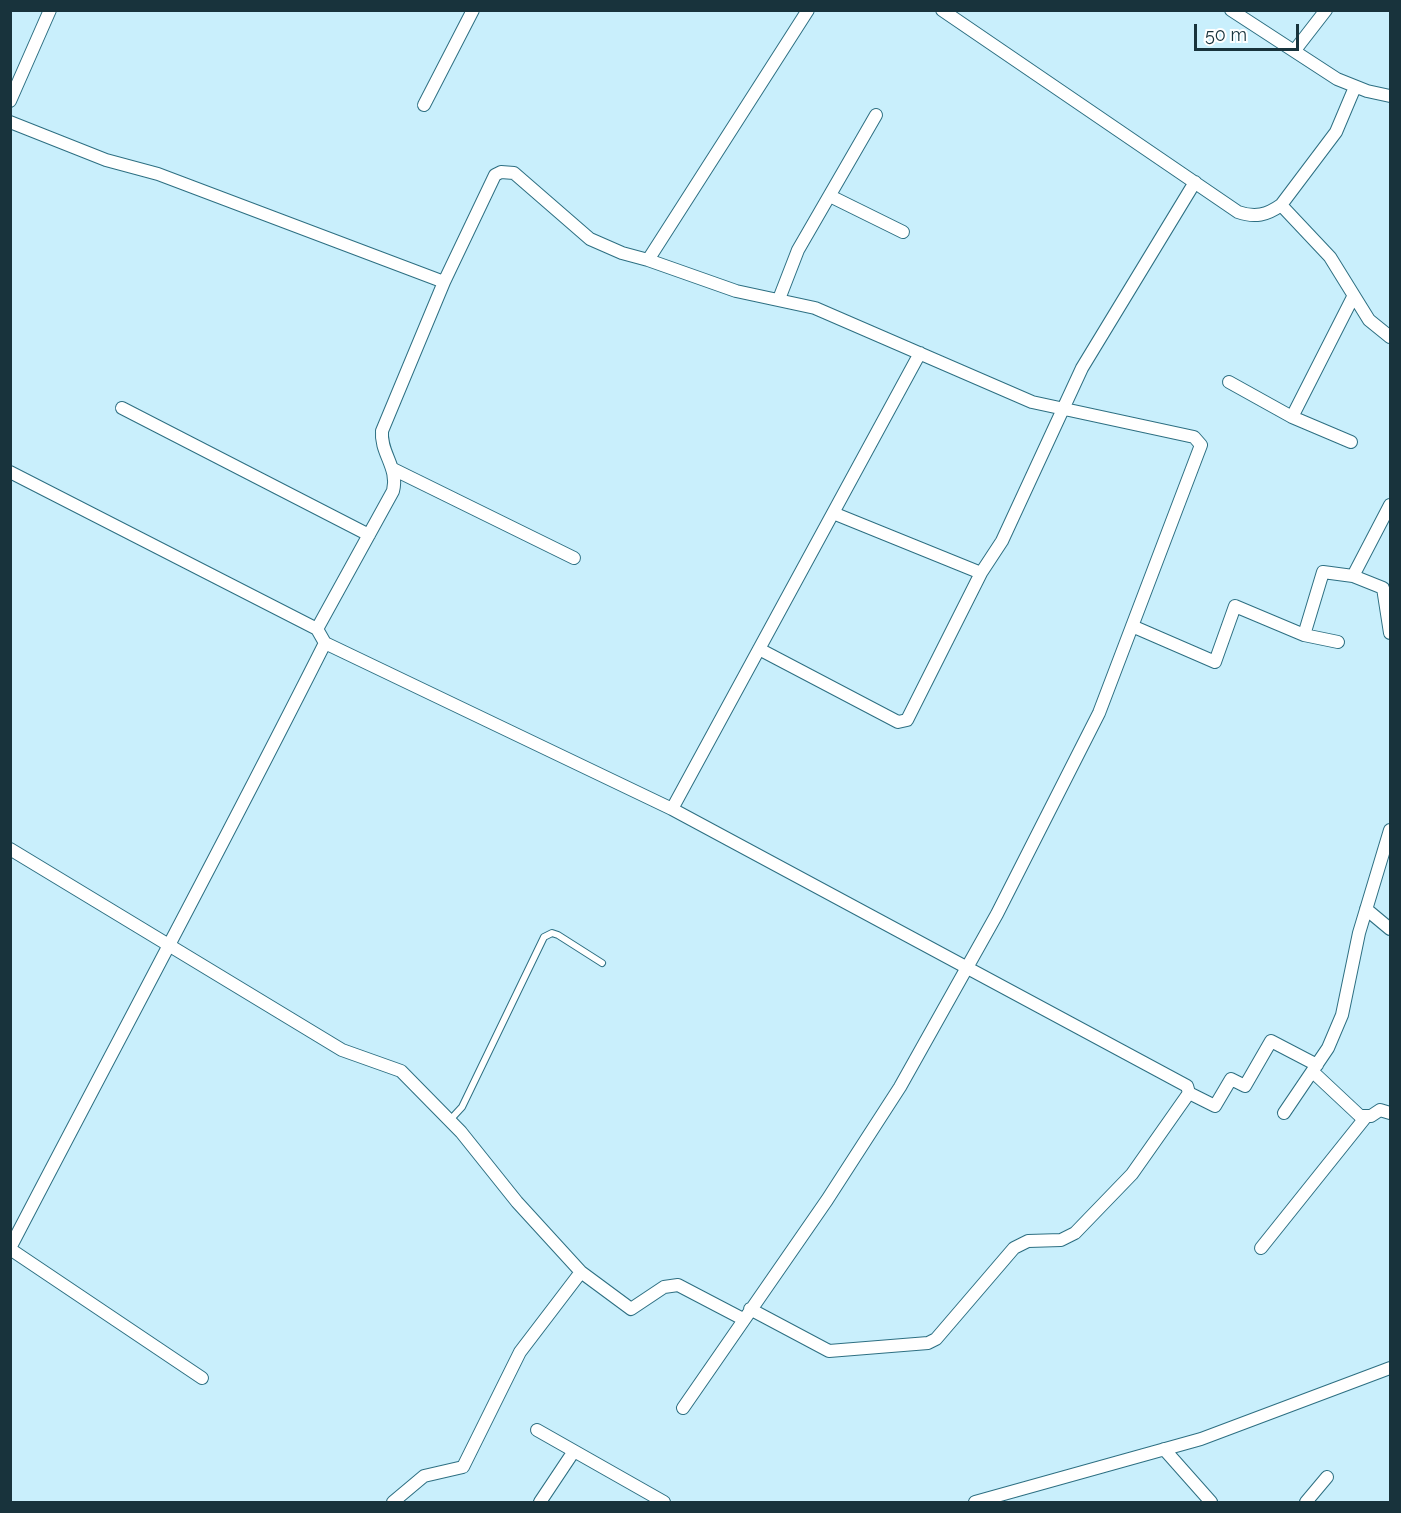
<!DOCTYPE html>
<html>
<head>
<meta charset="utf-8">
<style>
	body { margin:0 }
	#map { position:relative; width:1401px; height:1513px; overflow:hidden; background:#c9effc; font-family:Raleway,sans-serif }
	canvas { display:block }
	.frame { position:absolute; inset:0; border:12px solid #18333c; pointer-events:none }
	.scale { position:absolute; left:1194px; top:24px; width:105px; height:27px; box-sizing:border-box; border:3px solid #18333c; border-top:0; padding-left:8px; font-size:18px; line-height:21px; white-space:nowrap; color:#18333c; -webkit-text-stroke:4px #fff; paint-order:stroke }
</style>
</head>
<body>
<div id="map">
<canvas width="1401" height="1513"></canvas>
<div class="frame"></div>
<div class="scale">50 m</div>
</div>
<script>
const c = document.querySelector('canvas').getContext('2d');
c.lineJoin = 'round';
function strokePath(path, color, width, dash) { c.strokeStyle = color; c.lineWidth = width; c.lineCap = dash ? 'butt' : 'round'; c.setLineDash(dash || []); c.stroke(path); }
const service = new Path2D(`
	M450 1120 462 1107 544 937 552 933 558 935 602 963`);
const minor = new Path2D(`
	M942 10 1238 212C1255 218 1267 215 1281 205L1336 132 1355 87
	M1231 10 1337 79 1367 91 1390 96
	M1295 50 1326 10
	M10 101 50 10
	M424 105 473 10
	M10 122 106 160 158 174 444 282
	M830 196 903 232
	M1281 205 1330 257 1369 320 1390 337
	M648 260 736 291 815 308 1032 402 1194 437 1201 445 1099 713 997 914 900 1087 827 1200 683 1408
	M779 299 798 250 876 115
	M1229 382 1292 417 1351 442
	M122 408 369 535
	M1292 417 1353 297
	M393 469 574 558
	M10 472 317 629
	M833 513 981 573
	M1353 576 1390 505
	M1132 626 1215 662 1235 606 1304 635 1338 642
	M1304 635 1323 572 1353 576 1383 588 1390 633
	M325 643 672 809 1187 1086 1189 1093 1132 1174 1075 1233 1061 1240 1028 1241 1014 1248 936 1339 928 1343 829 1351 750 1309
	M759 649 898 722 907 720 981 573 1002 541 1082 368 1195 182
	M672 809 920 353
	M10 849 342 1050 401 1071 461 1132 517 1202 581 1272 520 1352 463 1467 424 1476 393 1502
	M1366 909 1390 929
	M1313 1072 1360 1116H1371L1380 1110 1390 1113
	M1189 1093 1215 1106 1231 1079 1245 1086 1271 1041 1317 1065
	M1284 1113 1328 1048 1342 1015 1359 933 1390 830
	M10 1248C115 1046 223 846 325 643L317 629 393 491C399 468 380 453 382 431L444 282 495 175 501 172 514 173 590 239 622 253 648 260 808 10
	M1261 1248 1365 1118
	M10 1249 202 1378
	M581 1272 631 1309 664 1287 678 1285 743 1319
	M537 1430 664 1502
	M1164 1449 1211 1502
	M540 1502 574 1451
	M975 1502 1201 1439 1390 1368
	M1306 1502 1327 1477`);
strokePath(service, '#2d6f82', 8);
strokePath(minor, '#2d6f82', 14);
strokePath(service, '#fff', 6);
strokePath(minor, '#fff', 12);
</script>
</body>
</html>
